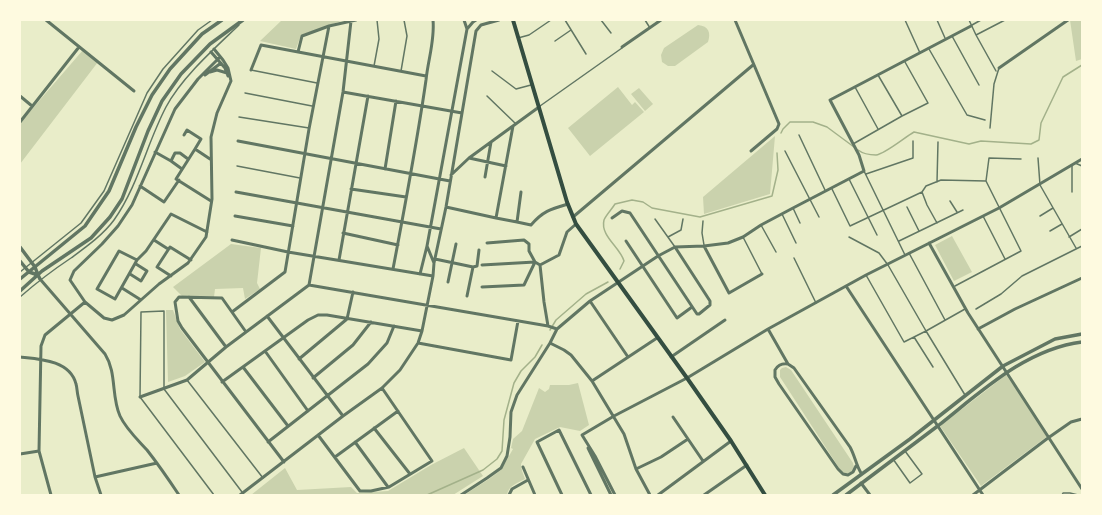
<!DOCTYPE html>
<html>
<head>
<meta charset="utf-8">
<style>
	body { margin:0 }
	#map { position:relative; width:1102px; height:515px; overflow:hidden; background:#e9edc9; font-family:"IBM Plex Sans",sans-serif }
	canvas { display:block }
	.frame { position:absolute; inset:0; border:21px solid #fefae0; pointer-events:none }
</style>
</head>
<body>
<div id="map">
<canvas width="1102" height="515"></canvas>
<div class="frame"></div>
</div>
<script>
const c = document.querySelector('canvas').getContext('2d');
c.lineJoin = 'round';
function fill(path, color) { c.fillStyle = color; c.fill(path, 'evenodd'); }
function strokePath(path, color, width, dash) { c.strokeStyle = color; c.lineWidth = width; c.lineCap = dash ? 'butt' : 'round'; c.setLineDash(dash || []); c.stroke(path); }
fill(new Path2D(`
	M282 20H344L301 35 296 49 260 41Z
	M1070 20H1082V59L1076 61Z
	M698 25C709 26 711 33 708 42L675 66H668L662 62 661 55 664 48Z
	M83 50 98 62 20 164V123Z
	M618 87 632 105 635 102 644 112 590 156 568 128Z
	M639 88 653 104 645 111 631 94Z
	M775 136 770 194 704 214 703 197Z
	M952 236 972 272 954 281 935 245Z
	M231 244 261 248 257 283 260 289 245 299 243 288 215 289 214 297 182 296 173 287Z
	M166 310H173L180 329 205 362 185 376 168 382Z
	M786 367 791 370 853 463 854 467 851 472 845 475 841 471 780 377V370L782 368Z
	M1006 375 1049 435 981 486 940 426Z
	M578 383 589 425 580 431 560 427 535 439 521 464 522 471 525 479C517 483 508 486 507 495H464L489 479 501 470 513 449 511 448 513 439 522 431 539 388 545 392 549 389 550 385H569Z
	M464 448 483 476 453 495H251L285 468 297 490 351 487 357 493 388 491 431 465Z`), '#cad2ad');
strokePath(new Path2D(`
	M781 133 783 129 790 122H813L827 127 854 147
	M858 150C862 153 870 155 876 155 885 154 905 137 914 132L969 144 981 141 1031 144 1039 140 1041 123 1063 77 1082 65
	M620 269 624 261C620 247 600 236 604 220 606 215 612 209 615 204L632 200 643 202 652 208 700 217 772 196 778 170 777 153
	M550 330 556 320 586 294 608 282
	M427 495 483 470 497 459 502 451 504 420 514 383 521 371 535 357 542 345`), '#a3b18a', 1.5);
strokePath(new Path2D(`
	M565 20 586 54
	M601 20 611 33
	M645 20 650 28
	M905 20 920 53
	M937 20 945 38
	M969 20 976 35 996 71
	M972 25 981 20
	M976 35 1005 20
	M952 36 979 85
	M518 38 529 35 551 20
	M555 41 571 30
	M929 49 967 115 985 120
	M374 66 379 39 377 20
	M251 70 317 83
	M401 71 407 36 404 20
	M492 71 516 89 531 85
	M878 75 902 116
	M855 87 878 129
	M245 93 312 106
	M487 96 516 124
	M540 106 622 48
	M239 117 309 128
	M990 128 994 84 999 68
	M799 135 825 190
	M853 144 902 116 928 103 905 62
	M785 151 819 217
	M1038 158 1040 185 1076 248
	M1075 163 1082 166
	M1072 165V192
	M237 166 300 178
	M864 171 905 255
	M866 174 913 158V141
	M849 179 877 235
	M986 181 989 158 1021 159
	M937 182 938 142
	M832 189 850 226 922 192 926 186 941 180 986 181 1021 251 955 286
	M922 192 927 205 937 223
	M950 201 957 212
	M907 207 919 231
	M793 208 800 223
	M782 214 796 243
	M983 216 1005 259
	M1040 216 1053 208
	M655 219 675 247
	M703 221 702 233 704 245
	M761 225 776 252
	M1050 231 1062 224
	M668 237 681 230 683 219
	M743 237 762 274
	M849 237 879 253 888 265 926 331 914 337 933 367
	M1069 237 1082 229
	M899 241 963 210
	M909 253 945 320
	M794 258 816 303
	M20 272 81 223 104 191 147 93 163 69 198 30 212 20
	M866 275 904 342 914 337
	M20 297C36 283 53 270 71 258 86 247 103 235 114 220 138 186 147 143 166 107 182 77 215 48 239 25
	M965 309 926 331 965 395
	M976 309 1001 294 1022 276 1082 246
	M187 380 263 478
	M893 459 910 483 922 474 905 451
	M214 495 140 397 141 312 164 311V389L242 492
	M1062 495 1063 493H1070L1078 495`), '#617663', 1.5);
strokePath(new Path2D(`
	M46 20 134 91
	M464 20 467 29
	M735 20 779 124 777 129 751 151
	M622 47 661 20
	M214 49 223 60 228 68 231 81 217 113 211 137 212 199 206 237 188 263 159 284 124 315 112 320 104 318 85 302 70 280 74 271 102 244 118 226 132 205 175 109 198 79 220 57
	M211 52 225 68 228 76
	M298 52 302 36 329 26 356 20
	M999 68 1068 20
	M251 70 261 45 426 76
	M210 72 217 70 227 73
	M205 75 221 63
	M343 92 462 113
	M20 96 32 106
	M20 122 79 47
	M513 126 496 218 517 222 521 192
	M184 135 187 130 201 139 195 149
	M238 141 450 181
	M155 152 171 161
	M469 158 506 166
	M210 159 195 149 176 179 211 201
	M182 169 171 161 175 153H180L188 159
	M385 169 396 101
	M451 175 469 158 539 107
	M485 177 491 142
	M140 186 164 202 179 180
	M351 189 406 197
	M236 192 441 229
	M446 207 496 218
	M235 216 293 226
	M573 217 753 65
	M612 218 622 211 630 213 697 314H699L710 305V301L675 247
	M517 222 531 225C543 211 551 209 568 204
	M343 233 398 245
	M154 240 168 249
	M232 240 288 252 433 276
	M626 241 677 318 692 307
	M929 243 968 313 1082 489
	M704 246 729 293 762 274
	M119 251 137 260 115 299 97 289Z
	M435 259 473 267 477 266 479 250
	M137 260 146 251 171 214 207 232
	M339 260 368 96
	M434 263 427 246 467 29 473 22 476 20
	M482 265 535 262 540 265
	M540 265 544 302 548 326
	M540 265 559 255 567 232 576 224
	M393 269C405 206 417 143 426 80 428 60 435 40 433 20
	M130 274 141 281 147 271 136 264
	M420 274 427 246
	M171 276 157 267 170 247 191 260
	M40 279 105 354C117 373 111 396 120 416 126 429 138 440 147 450 158 464 169 480 179 495
	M448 282 456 244
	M309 285 548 326 557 329
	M846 286 983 495
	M482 287 524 285 535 262 529 251V244L524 240 487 243
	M122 288 141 300
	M467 296 473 267
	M189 297 226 347
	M590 301 628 357
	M232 312 285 272 309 129 329 26
	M267 316 343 416
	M347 319 353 292
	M768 329 788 364 794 368 850 447C855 456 856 465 861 473
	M978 329 1015 309 1082 278
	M246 332 222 298 179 297 175 302 178 321 182 328 284 462
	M418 343 511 360 518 321
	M550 343 564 350 571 355 592 381 624 434 636 469 650 495
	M265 351 308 411
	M20 357C39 359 70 360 76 384 77 387 77 392 78 396L95 477 101 495
	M671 357 725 320
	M299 359 347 319
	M788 364C782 363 778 365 775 370V377L779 384 838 469 843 474 848 475 853 472 856 466
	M243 367 288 426
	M313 378 353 345 371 322
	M592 381 657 338
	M222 382 308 320 318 315H327L422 331
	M140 397 187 380 226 347 309 285 343 92 351 21
	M673 417 703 461
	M374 428 410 474
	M318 435 360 491H371L389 487 432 461 382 388
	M582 435 614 416 687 378 768 329 866 275 999 208 1082 159
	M582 435 595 456 615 495
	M268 442 368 364 387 343 394 326
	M355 442 388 487
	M588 448 611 495
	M20 454 39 451
	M335 457 398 411
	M523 467 535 495
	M636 469 661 457 688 439
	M95 477 157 463
	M861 483 870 495
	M51 495 39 451 41 346 45 335 85 302
	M240 495 343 416 382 388 400 370 418 343 422 331 433 276 434 263 446 207 476 31 481 25 499 20
	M461 495 487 478 501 468 507 456 510 437 511 412 517 395 550 343 557 329 590 301 658 256 675 247 704 246 728 243 743 237 761 225 793 208 864 171 859 155 830 100 971 26
	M509 495 512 489 528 480
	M562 495 537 442 559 430 591 495
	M658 495 731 441
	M704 495 747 465
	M973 495 1048 438 1071 422 1082 419`), '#617663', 3);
strokePath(new Path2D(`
	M20 247 35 267 38 275 40 279
	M20 261 29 272 38 275
	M20 279 85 226 109 191 136 127 152 95 170 69 202 34 222 20
	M20 291 42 271 91 238 110 217 122 199 148 131 162 101 181 74 210 44 243 20
	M833 495 910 439 1003 366 1055 339 1082 334
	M846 495C877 472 908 448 939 425 982 391 1026 349 1082 342`), '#617663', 3.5);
strokePath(new Path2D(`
	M513 20 567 202 576 224 687 378 731 441 765 495`), '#344e41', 4);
</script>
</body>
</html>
